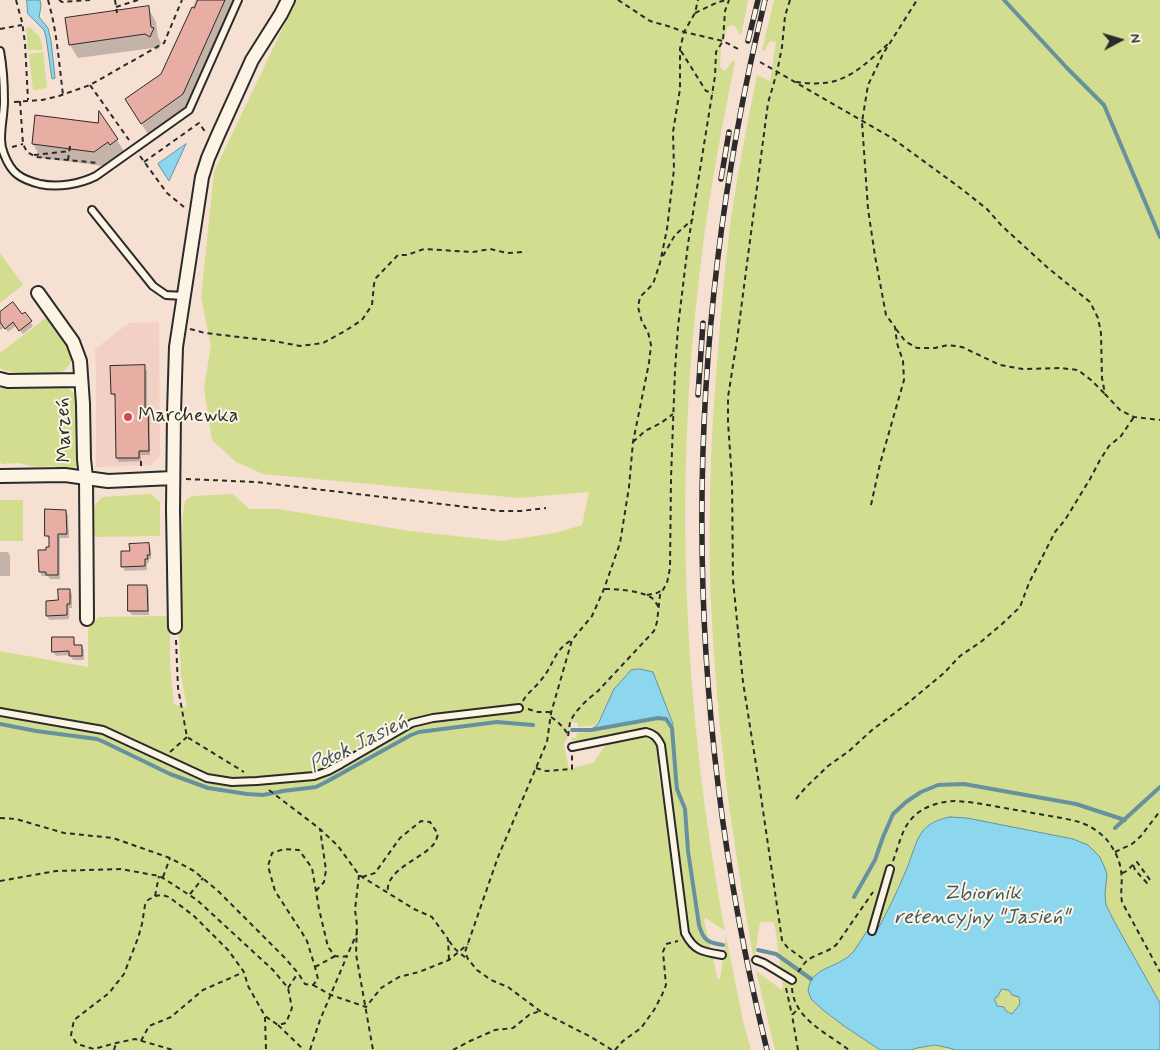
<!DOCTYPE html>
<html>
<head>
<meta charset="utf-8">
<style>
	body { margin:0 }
	#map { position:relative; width:1160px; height:1050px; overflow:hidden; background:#f6e0d2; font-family:Mynerve,sans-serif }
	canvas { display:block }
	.north { position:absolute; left:1095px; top:15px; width:50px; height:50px; -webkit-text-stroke:4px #fcf5e5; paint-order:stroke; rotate:84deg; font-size:14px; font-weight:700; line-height:20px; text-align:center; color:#2b2b2b }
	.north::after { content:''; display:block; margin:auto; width:18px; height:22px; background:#2b2b2b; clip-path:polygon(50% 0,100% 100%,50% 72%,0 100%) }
</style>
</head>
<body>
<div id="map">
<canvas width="1160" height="1050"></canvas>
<div class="north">N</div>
</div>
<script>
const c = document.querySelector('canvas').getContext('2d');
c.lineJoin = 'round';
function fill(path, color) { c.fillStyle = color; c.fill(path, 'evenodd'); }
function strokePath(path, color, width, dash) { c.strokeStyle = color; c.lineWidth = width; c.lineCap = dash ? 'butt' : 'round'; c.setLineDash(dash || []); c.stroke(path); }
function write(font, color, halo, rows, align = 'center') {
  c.font = font + ' Mynerve,sans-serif'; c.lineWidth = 4; c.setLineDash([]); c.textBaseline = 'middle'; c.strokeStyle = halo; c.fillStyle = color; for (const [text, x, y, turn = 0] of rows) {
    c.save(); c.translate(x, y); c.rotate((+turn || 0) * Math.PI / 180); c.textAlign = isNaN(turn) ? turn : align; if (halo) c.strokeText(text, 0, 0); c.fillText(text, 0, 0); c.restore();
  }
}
fill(new Path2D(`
	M159 322 160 456 151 465 96 467V379L95 349 129 323Z`), '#f2d1c4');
fill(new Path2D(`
	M296 0H748L741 36 734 25 728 26 721 46 720 67 725 71 733 60 735 62C721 131 708 200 700 270 673 490 684 713 725 931L706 918 704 921 711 949C700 947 693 941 687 932L662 742C657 732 654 729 643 729L592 741 576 742 570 738H576L577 733 586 732 599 728 658 718 666 719 672 727 673 724 653 672 614 689 607 706 596 725 578 727V723L570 722 568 736 564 744 569 769 593 763 606 745 615 740 646 735 652 737 656 741 660 765H657L668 831 681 930C686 945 696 955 713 957L717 978 720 980 726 936 743 1021 751 1050H0V651L88 667V628L99 617 168 616 170 626V663L174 704 187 708 181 675 179 633 183 513 185 501 192 496 233 494 249 509H279L409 531 502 541 555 533 582 525 589 492 519 498 263 474 236 462 212 440 204 388 211 345 201 298 214 172Z
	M774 0H1160V1050H775L756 971 782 990 783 986 775 927 773 922H760L754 962C746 915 738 868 731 820 722 755 716 690 712 624 707 533 710 441 718 351 721 309 725 267 730 226 737 175 747 125 757 75L770 81 776 42 770 41 764 51 762 50Z
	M30 27 40 37 43 50H28L26 28Z
	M43 52 47 88 33 90 29 54Z
	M0 253 23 285 0 303Z
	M47 317C54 326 70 341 72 352 73 358 70 366 65 370 56 377 10 375 0 368V353Z
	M0 388H68L78 397V467L65 470 53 466 35 467 19 463 2 464 0 462Z
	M151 494 160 502V536L94 537V506L102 497Z
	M0 500H23V541H0Z`), '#d2dd90');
const water = new Path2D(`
	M27 0H40L41 6 39 17 48 28 51 41 55 78 52 79 46 37 44 30 28 14Z
	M186 144 169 181 158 164Z
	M640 669 653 672 673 724 672 728 666 719 658 718 591 730 598 724 614 689 625 677 631 670Z
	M950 817 967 818 1073 839 1088 845 1100 857 1104 866 1107 874 1105 894 1106 905 1114 921 1160 1003V1050H955L949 1048 935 1045 917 1048 911 1050H880L844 1026 823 1010 811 999 808 990 811 979 821 971 829 967 838 963 848 957 854 951 867 931 876 932C888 911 898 890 907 868 912 856 915 842 922 832 929 823 939 819 950 817ZM1002 989 1007 990H1009L1012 995 1019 997 1020 1004 1012 1014 1006 1011 1004 1007 997 1006 996 1003V1002L994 1000 996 997H997Z`);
fill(water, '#8dd7ee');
strokePath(water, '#6692a0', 1);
fill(new Path2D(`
	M196 0H236L191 108 150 137 134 113 162 74Z
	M148 8 156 22 158 37 161 43 158 50 153 48 78 58 70 45Z
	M117 140 125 153 119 158 117 155 103 166 41 158 33 144Z
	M0 313 22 316 25 314 33 326 23 334 16 326 8 332 4 327 1 330 0 329Z
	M144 367 147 371V409L150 413V455H141V461L119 462 117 458 116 397H114L112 393Z
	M66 511 68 515 69 538H60V579H50L48 576H42L40 572 47 551 50 548V540H49L47 536Z
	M149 544 151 549V559H149V563H147V570L125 571 123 567 131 552Z
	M0 552H8L10 556V576H0Z
	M129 586H147L149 590V615H132L129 611Z
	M69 590 72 594V608H69V619L49 620 47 615Z
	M73 638 75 642V646H81L84 650V660H73L70 655 56 656 53 652Z`), '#0003');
strokePath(new Path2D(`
	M1004 0 1067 68 1104 105 1160 237
	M0 724 36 731 97 739 104 742 170 774 208 788 247 794 263 795 283 791 316 787 326 782 411 735 419 732 497 722 533 725
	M572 730H591L658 718 666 719 672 728 676 779 677 789 685 809 688 851 699 925C703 940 708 943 723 945
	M1115 828 1160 787
	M854 897 875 860 883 837 893 814 906 802 921 792 938 785 964 784 1076 804 1125 820
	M758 950 776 954 811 979`), '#6692a0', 4);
const building = new Path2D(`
	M198 0H225L183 94 141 124 125 99 161 74 192 7 194 8Z
	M149 6 151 27 154 28 150 37 145 34 69 45 65 18Z
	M99 111 118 139 110 145 108 142 94 152 32 144 35 115 98 123Z
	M13 302 22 314 25 312 32 321 19 331 13 322 5 329 0 322V312Z
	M145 365V408L148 407 149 451H139V458H116L115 394H111L110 366Z
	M45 509 66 510 67 534H58V575H46V572H39L38 550H46V547H49V536H45Z
	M149 543 150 555H147L148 559H145V566L121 567V551H130L129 544Z
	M128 585H147L148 611H128Z
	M58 589H70V604H67V615L46 616V601L58 600Z
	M52 637H74V645H82V656H69V651L52 652Z`);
fill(building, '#e8aea4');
strokePath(building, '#2b2b2b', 1);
const service = new Path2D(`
	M0 51C3 67 4 84 4 101 4 113 1 126 1 139 1 144 2 149 4 154 11 173 20 179 40 184 58 188 80 184 96 176L189 110 238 0
	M92 210 153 286 166 295 184 296
	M0 712 103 730 207 778 232 782 257 781 314 776 328 771 341 764 412 723 433 718 519 708
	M572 747 646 732C654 734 657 737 661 745L685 933C694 951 703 952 722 955
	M872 931 890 869
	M756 960 764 963 792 980`);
const minor = new Path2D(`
	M38 293 73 342 80 361 83 404 84 459 86 478 87 619
	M0 379 8 381 81 380
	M0 476 65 475 108 481 173 478
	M175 627 173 510 174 413 176 347 202 177 208 158 218 135 252 60 281 14 288 0`);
strokePath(service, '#2b2b2b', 10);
strokePath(minor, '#2b2b2b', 16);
strokePath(new Path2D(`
	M16 0 22 22 25 43 28 100
	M48 0C57 31 59 63 63 95
	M59 0 62 2 90 0
	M115 0 117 13
	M618 0 650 21 671 27 684 32 723 41 738 49
	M790 0 785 16 782 47 777 72 768 103 737 340 728 397V422L732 480 733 580 743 682 760 790 782 940 787 947 806 961
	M116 7 138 0
	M695 13 718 2 727 0
	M0 29 22 25
	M681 51 706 91 713 93
	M760 62 892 138 959 187 987 209 1002 226 1048 268 1090 302 1098 318 1101 333 1102 378 1105 394 1120 410 1134 417 1160 420
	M796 82C805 83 815 84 824 83 850 81 870 60 889 43
	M90 85 129 140
	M20 101 23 144 27 152 36 157 99 163
	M14 102 42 100 59 96 90 85 164 43 182 0
	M12 147 23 144
	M34 155 70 151
	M140 156 167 193 184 207
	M68 160 70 146
	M144 162 199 123 206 133
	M663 256 675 235 693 219
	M190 329 205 333 274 341 300 346 323 343 345 331 362 320 372 305 374 284 376 278 398 255H407L424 249 473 252 490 249 507 253 523 252
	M896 329 905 341 917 348H935L948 345 962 347 1000 365 1023 369 1060 368 1078 370 1091 380 1105 394
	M633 442 645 431 661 423 673 414
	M141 461V468
	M186 479 256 482 500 511H521L546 508
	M871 505 880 464 904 380 903 361 897 343 895 327 886 315 875 256 868 209 862 122 868 85 883 54 917 0
	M605 589C618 589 642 591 652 598 655 601 657 604 659 608
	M647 595 657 593 664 589
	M176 640 178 688 187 737 244 772
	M523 701C527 693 535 688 541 680 553 667 554 649 572 640
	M528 709 538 712H550
	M551 717C559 722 564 728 569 736
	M568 736C569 732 569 727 570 723 573 712 589 698 598 691L654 631 657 622 660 595 667 583 670 568 671 478 675 370 678 327 688 244 715 76 716 52 723 41 725 11 729 0
	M170 752 187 737
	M536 768 546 771 572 769V755
	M269 790 320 829 338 846 359 875 414 909 432 917 448 939 449 960
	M796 799 806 787 828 766 849 751 872 730 908 703 944 673 960 656 982 641 1002 624 1020 607 1029 583 1055 532 1065 520 1090 479 1100 460 1109 446 1121 436 1134 417
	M0 818 16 819 64 833 113 838 170 858 194 871 218 891 285 958 298 973 305 984 313 985 318 979 315 967 307 941 301 931 275 891 268 866 272 853 284 849 299 850 312 868 319 909 328 947 335 956 342 957 347 956 357 933
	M1115 852 1132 844 1141 836 1160 811
	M893 861C900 843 902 824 919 812 929 805 943 801 955 801 978 802 1001 808 1023 811 1041 815 1061 817 1079 822 1089 825 1100 832 1107 840 1114 849 1120 860 1121 871 1123 881 1120 891 1122 902L1160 972
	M1122 873C1130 871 1130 865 1137 862L1150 880 1147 883 1135 870 1133 864
	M359 875 355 910 357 925 356 954 373 1050
	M163 877 170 858
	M362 877 375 873 400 838 421 821 430 822 438 834C437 837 436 842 433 845 421 859 385 870 388 892
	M0 881 56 871 121 869 159 876 163 878 197 900 273 970 288 988 292 1008 286 1023 278 1025 265 1016 248 986 244 972 228 950 194 916 169 897 162 895 155 896 148 900 145 905 142 924 138 938 124 974 109 993 74 1020 71 1035 77 1044 94 1049 116 1043 135 1039 173 1050
	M316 891 324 882 326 870 320 829
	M190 894 203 878
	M155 896 159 876
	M449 941 455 949 467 959
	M315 967 335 956
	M798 972C802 967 805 961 811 958 820 953 830 951 837 944L873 892
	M313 985 331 995 366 1007 381 988 399 977 419 972 449 960 468 944
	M288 988 298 973
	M786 988 792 1015
	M792 988C794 1019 827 1033 849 1050
	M265 1017 266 1050
	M278 1025 304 1050
	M141 1041 149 1026 171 1017 203 990 244 972
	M114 1050 116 1043
	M310 1050 320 1020 347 956
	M453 1050 470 1041 495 1030 513 1028 529 1015 540 1011
	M612 1050 591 1037 540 1011 508 987 491 980 477 970 468 959 465 952 498 857 547 742 551 713 572 640 592 616 604 589 620 543 629 487 633 442 649 363 651 345 648 332 642 322 638 307 640 297 653 284 660 263 667 229 674 169 673 132 680 89V49L684 32 695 13 698 0
	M615 1050 623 1041 641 1028 654 1010 662 995 666 985 663 952 666 944 678 941
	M798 1050 792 1015 798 1009`), '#2b2b2b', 2, [5, 4]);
strokePath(service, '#fcf5e5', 6);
strokePath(minor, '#fcf5e5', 12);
const rail = new Path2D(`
	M765 0C680 348 681 702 767 1050
	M748 41 758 0
	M721 179 729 132
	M698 395 703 323`);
strokePath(rail, '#2b2b2b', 5.5);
strokePath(rail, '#fcf5e5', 4, [11]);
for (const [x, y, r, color] of [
	[128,417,5,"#d1495b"]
]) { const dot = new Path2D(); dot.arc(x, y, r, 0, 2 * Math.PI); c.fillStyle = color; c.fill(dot); strokePath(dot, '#fcf5e5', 2); }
write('20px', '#2b2b2b', '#fcf5e5', [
	["Marchewka",138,417]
], 'left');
write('20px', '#2b2b2b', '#fcf5e5', [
	["Marzeń",65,430,-92]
]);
write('italic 21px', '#44565c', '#fcf5e5', [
	["Potok Jasień",359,745,-26],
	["Zbiornik",982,895],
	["retencyjny \"Jasień\"",982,919]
]);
</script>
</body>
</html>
